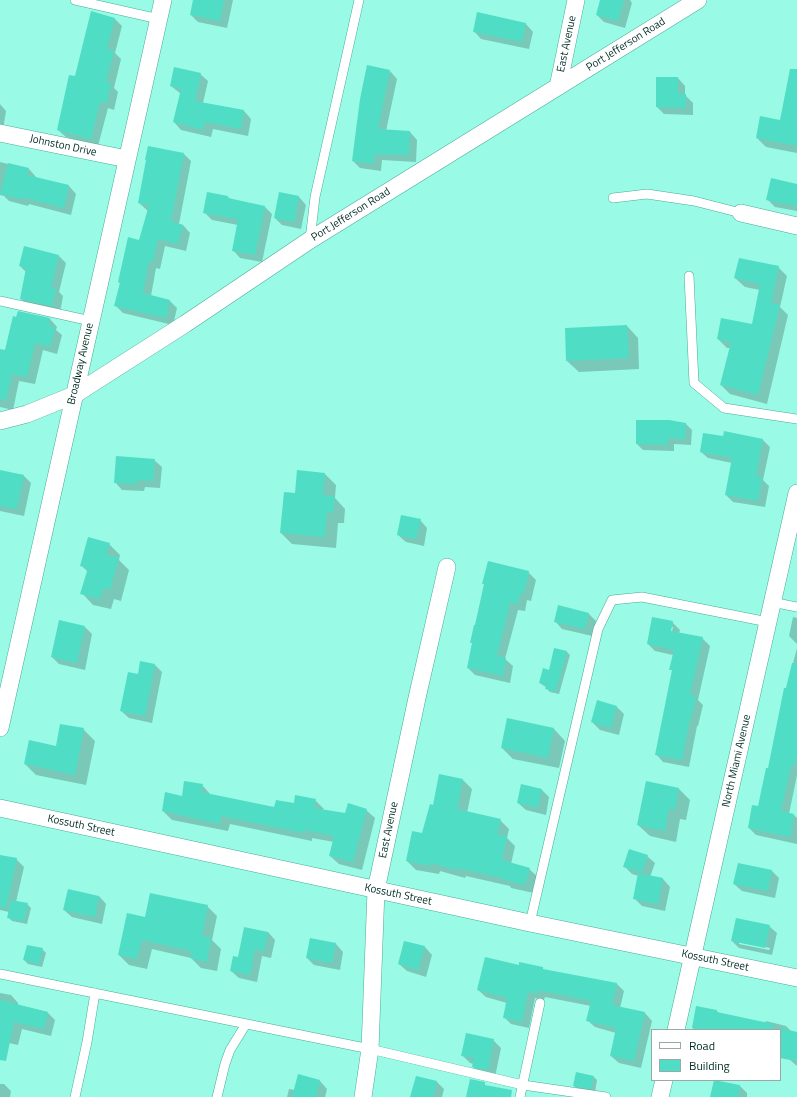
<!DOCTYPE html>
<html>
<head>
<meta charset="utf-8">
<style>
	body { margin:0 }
	#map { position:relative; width:797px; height:1097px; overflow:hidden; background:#99fae5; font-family:"Titillium Web",sans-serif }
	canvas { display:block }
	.legend { position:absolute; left:651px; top:1029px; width:130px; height:52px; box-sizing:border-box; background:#fff; border:1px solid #99aba8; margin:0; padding:5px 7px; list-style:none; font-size:12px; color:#002c25 }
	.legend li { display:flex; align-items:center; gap:8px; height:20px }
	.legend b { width:20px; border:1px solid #99aba8 }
</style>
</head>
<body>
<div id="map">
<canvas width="797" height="1097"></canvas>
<ul class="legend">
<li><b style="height:5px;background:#fff"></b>Road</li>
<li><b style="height:11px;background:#4fdec5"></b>Building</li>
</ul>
</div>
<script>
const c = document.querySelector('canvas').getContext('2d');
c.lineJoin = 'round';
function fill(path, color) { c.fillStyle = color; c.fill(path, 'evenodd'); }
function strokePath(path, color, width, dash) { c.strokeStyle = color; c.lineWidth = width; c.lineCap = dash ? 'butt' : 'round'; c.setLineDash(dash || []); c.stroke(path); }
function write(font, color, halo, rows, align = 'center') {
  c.font = font + ' "Titillium Web",sans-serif'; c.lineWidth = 3; c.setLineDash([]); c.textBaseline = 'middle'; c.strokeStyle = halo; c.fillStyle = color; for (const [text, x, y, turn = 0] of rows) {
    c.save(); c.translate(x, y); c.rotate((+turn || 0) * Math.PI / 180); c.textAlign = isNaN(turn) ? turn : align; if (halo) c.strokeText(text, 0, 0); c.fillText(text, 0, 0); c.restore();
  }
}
fill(new Path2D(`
	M194 0H233L227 28 198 22 191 15Z
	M601 0H630L632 3 625 28 604 22 597 15Z
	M92 13 115 19 122 26 115 53 121 59 114 88 118 92 114 110 108 108 98 146 66 137 58 130 76 77Z
	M526 24 533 32 529 49 481 39 474 31Z
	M390 71 397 79 386 131 410 132 417 140 416 162 382 160 381 171 360 168 353 161Z
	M200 74 208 81 203 103 244 111 251 119 248 136 213 129 211 137 181 130 174 122 181 94 171 86Z
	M678 78 685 86V95L693 103V115L664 114 657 107Z
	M797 83V153L766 147 757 138 781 121Z
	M0 104 6 111 3 129 0 128Z
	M184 154 191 161 179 224 183 225 190 233 186 251 165 246 160 269 156 268 151 296 170 301 177 308 173 325 123 313 115 305 120 284 119 282 140 241 148 211 139 203Z
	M0 162 29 169 36 177V178L69 186 76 194 71 215 29 204 28 206 9 201 4 196 0 195Z
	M797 185V211L775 207 767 199Z
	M280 194 299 197 306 205 301 229 282 225 275 218Z
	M228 197 231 200 265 207 272 214 262 262 240 258 233 250 238 225 212 220 205 213Z
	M59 256 66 263 59 292 63 296 60 313 28 306 21 299 26 272 20 266Z
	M778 267 787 276 780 307 788 315 767 404 730 394 721 385 730 348H727L718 339 753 325 760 290 745 287 735 278Z
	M50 319 57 327 56 330 62 335 57 354 43 350 35 384 19 381 13 410 0 407V350L5 351Z
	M627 326 638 338 639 369 579 372 567 361Z
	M686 424 692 430 691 445 674 444V451L643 450 637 444Z
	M725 433 763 440 770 447 763 480 769 486 765 507 733 502 726 495 732 463 708 458 701 452 724 437Z
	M154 460 162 467 160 488 145 487 144 491 122 490 115 482Z
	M0 471 23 475 31 483 24 516 0 511Z
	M325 474 336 485 335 498 345 509 344 523H338L336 548 292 544 281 533Z
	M420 520 427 528 424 546 406 542 398 535Z
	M109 544 120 555 119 560 129 570 121 601 114 599 111 609 93 605 82 593 88 572 81 565Z
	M528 572 536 580 531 601 527 600 525 611 518 610 505 659 513 666 510 683 475 675 468 668 473 644 471 642 476 627 485 585 483 583Z
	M589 614 596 621 592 636 562 629 555 621Z
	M793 617 797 618V644L789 636Z
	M672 622 680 630 679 634 702 638 710 646 698 700 703 705 698 726H697L689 767 663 762 656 754 673 671 670 669 673 655 655 651 648 644ZM671 627H673L671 636Z
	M85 627 92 634 85 670 59 664 52 657Z
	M797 648V775L789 814 794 815 797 818V844L756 835 749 828 759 807 769 769 786 690Z
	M555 649 567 652 570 655 559 694 550 692 547 689V687L544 686 540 683 550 671Z
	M155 665 162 672 152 723 129 718 121 711 139 675Z
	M617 707 624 714 619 735 600 730 592 722Z
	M508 720 554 729 565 741 559 768 513 759 502 748Z
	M83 729 95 741 86 785 36 775 25 764 56 747Z
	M463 780 472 789 467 813 500 820 509 829 507 838 515 846 511 864 529 869 538 877 534 893 511 888 510 886 466 876 465 878 440 871 439 874 416 870 407 861 423 834 433 806Z
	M647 783 679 789 690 800 686 820 680 819 676 842 650 836 638 825Z
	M202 785 211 795 275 808 315 800 324 809 323 810 346 814 366 810 375 818 362 870 339 864 330 856 334 842 312 838V841L230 824 228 831 172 820 163 811 182 797Z
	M522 786 542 790 549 797 546 815 526 810 518 803Z
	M0 856 16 859 24 867 16 902 27 904 31 908 27 924 12 921 8 917 9 912 0 910Z
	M647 856 655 863 650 877 663 879 670 887 665 911 642 906 634 898 639 876 632 874 624 866Z
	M739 864 772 871 779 878 775 898 742 891 734 884Z
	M99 896 106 904 102 924 72 917 64 910Z
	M207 906 217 916 212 940 221 949 217 971 201 968 191 958 152 949 147 969 129 965 119 955 146 918Z
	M769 926 777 933 772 955 739 948 732 941ZM739 942 770 948 769 950 739 944Z
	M268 932 275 940 271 958 262 956 257 982 239 978 231 971 239 958Z
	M310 939 336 944 343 952 340 970 314 965 307 958Z
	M425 947 432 955 426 977 407 971 399 964Z
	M42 949 46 953 42 967 28 964 24 960Z
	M519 966 542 968 544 970 617 984 624 991 620 1008 645 1013 652 1021 641 1068 619 1063 611 1056 616 1033 595 1027 587 1020 591 1006 545 997 544 1000 535 998 529 1028 511 1024 504 1017 507 1003 486 997 478 990Z
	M0 993 11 995 18 1003V1005L47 1012 55 1020 51 1036 22 1029 18 1045 0 1041Z
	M717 1011 719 1014 765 1023 766 1021 786 1026 792 1032 797 1033V1066L790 1060 780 1058V1030H695L693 1028Z
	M493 1040 501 1048 495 1077 481 1074 473 1067 474 1064 470 1063 462 1055Z
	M417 1077 437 1082 444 1089 442 1097H411Z
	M594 1077 597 1080 595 1092 578 1089 574 1086Z
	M320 1081 327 1089 325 1097H287L289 1089 295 1090Z
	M0 1084H4L11 1091 10 1097H0Z
	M740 1086 747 1093V1097H711Z`), '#0003');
fill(new Path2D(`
	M193 0H224L220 21 190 15Z
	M600 0H624L618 21 596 15Z
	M91 11 115 18 107 49 114 51 106 82 111 83 107 103 100 102 91 139 57 130 69 75 75 76Z
	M477 12 526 23 522 42 473 32Z
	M367 65 390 70 378 129 410 131 409 155 375 154 373 164 352 161 360 99Z
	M174 67 201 73 195 101 244 110 241 129 205 122 203 130 173 122 181 89 170 86Z
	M790 69H797V146L756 138 760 116 780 120Z
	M656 77H678V94H686V108L656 107Z
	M148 146 184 153 171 221 183 225 178 244 158 239 153 262 149 261 143 293 170 300 166 318 114 306 120 283 118 282 128 237 139 240 149 205 138 203 146 160H145Z
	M8 163 29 168 27 175 69 185 64 208 22 197 21 199 0 194Z
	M771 178 797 184V206L766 200Z
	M207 192 228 196V198L265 206 255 255 232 251 238 219 203 213Z
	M279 192 299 196 294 222 274 218Z
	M24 246 59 255 51 287 56 288 52 306 20 299 26 268 19 266Z
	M739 258 779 266 771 303 780 305 758 395 720 385 731 342 717 339 721 318 752 324 760 284 734 278Z
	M18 311 50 318 49 326 55 327 50 347 35 343 27 377 12 374 6 400 0 399V349L5 350 13 316 16 317Z
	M627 325 629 358 566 361 565 328Z
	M636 420H669L686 423 685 439 668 438V445L636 444Z
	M724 431 763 439 756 476 762 478 758 501 725 495 732 458 700 452 703 433 723 436Z
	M116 456 155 459 153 481 138 480 137 484 114 483Z
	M0 470 24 475 17 509 0 506Z
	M297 470 325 473 323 495 335 497 333 513 327 512 325 537 280 533 284 492 295 493Z
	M401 515 421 519 416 539 397 535Z
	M88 537 110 543 106 555 119 558 110 590 103 588 100 599 80 594 88 568 80 566Z
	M488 561 529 571 524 594 520 593 518 604 510 603 497 656 506 658 503 676 467 668 472 643H470L474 625H475L484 584H482Z
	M558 605 589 613 585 629 554 622Z
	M652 617 673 621 671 631 703 637 690 695 696 696 691 719H690L682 760 655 755 672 670H669L674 650 647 644Z
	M59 620 85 626 77 663 51 657Z
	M554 648 567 651 556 691 545 689 546 685 539 683 543 668 549 670Z
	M140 661 155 664 145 716 120 711 128 672 138 674Z
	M792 663H797V754L795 766 791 765 781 811 794 814 790 837 748 828 752 805 758 806 766 768H768L784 688H786Z
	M597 700 617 706 611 728 591 722Z
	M507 718 554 728 548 758 501 748Z
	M60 724 84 728 75 775 24 764 29 740 56 746Z
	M439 774 463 779 457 809 501 819 497 834 507 836 502 860 530 868 525 885 501 879 502 878 457 868V870L431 863 430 866 406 861 412 831 422 833 430 804 433 805Z
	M184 781 203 784 201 792 274 807 276 800 294 803 295 795 316 799 314 808 345 813 348 803 367 809 353 862 329 856 334 836 304 830 303 833 221 816 220 824 162 811 165 792 182 796Z
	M646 781 679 788 675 810 669 808 665 831 637 825Z
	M521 784 542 789 538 808 517 803Z
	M629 849 648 855 642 872 623 867Z
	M0 855 17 858 6 908 0 907Z
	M738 863 772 870 768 891 733 884Z
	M638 873 663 878 658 904 633 899Z
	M68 889 99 896 95 917 63 910Z
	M150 893 208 905 202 936 211 938 207 962 190 958 191 951 142 940 137 959 118 955 127 913 145 917Z
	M11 900 28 903 24 921 7 918Z
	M736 918 770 925 765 948 731 941Z
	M244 927 268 932 264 951 255 949 250 975 230 971 233 956 238 957Z
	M310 938 336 943 332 963 306 958Z
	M404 941 425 946 418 970 398 964Z
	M27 945 43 948 39 964 23 960Z
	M485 957 519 965V962L543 967V969L617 983 612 1005 645 1012 634 1061 610 1056 616 1028 586 1021 591 1001 538 990 537 994 528 992 522 1022 503 1018 507 998 477 990Z
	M0 1000 48 1012 44 1029 14 1022 6 1061 0 1060Z
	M696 1006 717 1010V1012L773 1024 772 1030H700L692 1028Z
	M780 1028 797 1032V1061L780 1057Z
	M466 1033 494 1039 488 1070 472 1067 474 1058 461 1056Z
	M576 1072 594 1076 591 1089 573 1086Z
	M298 1074 320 1080 316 1097H292Z
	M416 1076 437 1081 433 1097H410Z
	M470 1079 485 1082V1085L512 1090 511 1097H466Z
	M714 1080 740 1085 738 1097H710Z`), '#4fdec5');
const service = new Path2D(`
	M75 0 159 19
	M613 198 647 194 694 201 741 213
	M310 240 315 197 359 0
	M689 276 694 383 724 408 797 419
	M0 301 91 321
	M772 602 797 607
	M530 923 598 629 612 600 642 597 768 622
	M0 974 370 1049 523 1085 606 1097
	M75 1097 87 1042 95 993
	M217 1097 225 1064 230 1050 246 1024
	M520 1097 540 1003`);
const minor = new Path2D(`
	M558 87 576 0
	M0 133 127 159
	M741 213 797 226
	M0 421 27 414 74 395 185 324 310 240 698 0
	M0 728 163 0
	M0 808 530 923 797 978
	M676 1030 797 493
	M363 1097 370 1049 376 890 417 698 447 567
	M660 1097 664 1080`);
strokePath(service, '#49ac99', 10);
strokePath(minor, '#49ac99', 18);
strokePath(service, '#fff', 9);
strokePath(minor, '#fff', 17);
write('11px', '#002c25', '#fff', [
	["East Avenue",567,44,-78],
	["Port Jefferson Road",626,45,-32],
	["Johnston Drive",63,146,12],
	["Port Jefferson Road",351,215,-32],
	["Broadway Avenue",81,364,-77],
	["North Miami Avenue",737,761,-77],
	["Kossuth Street",81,826,12],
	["East Avenue",389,830,-78],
	["Kossuth Street",398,895,12],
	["Kossuth Street",715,961,12]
]);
</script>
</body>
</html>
